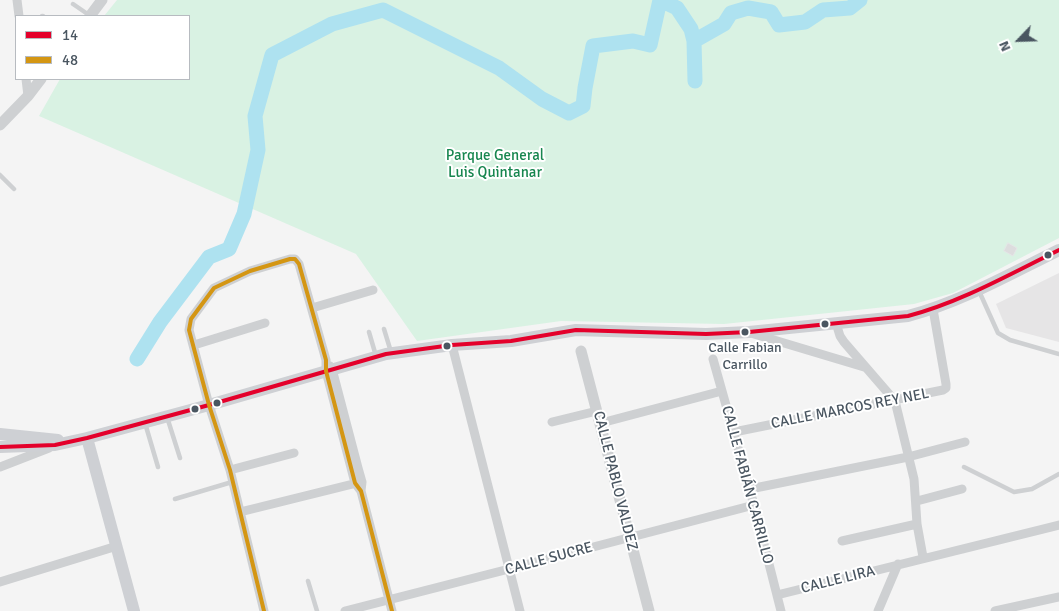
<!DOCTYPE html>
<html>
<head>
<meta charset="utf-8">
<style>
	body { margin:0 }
	#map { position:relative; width:1059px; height:611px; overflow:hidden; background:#f4f4f4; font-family:Signika,sans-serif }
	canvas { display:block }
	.legend { position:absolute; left:15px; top:15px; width:175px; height:65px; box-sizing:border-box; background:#fff; border:1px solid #b7bbc0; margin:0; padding:6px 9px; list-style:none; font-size:15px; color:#4a5661 }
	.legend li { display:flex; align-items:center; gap:10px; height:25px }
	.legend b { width:25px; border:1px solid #b7bbc0 }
	.north { position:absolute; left:994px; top:15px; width:50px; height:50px; -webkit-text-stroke:4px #fff; paint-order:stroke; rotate:246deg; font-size:14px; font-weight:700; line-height:20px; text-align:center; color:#4a5661 }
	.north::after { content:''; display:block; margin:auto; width:18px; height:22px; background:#4a5661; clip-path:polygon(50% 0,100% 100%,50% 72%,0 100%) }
</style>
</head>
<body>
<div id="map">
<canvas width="1059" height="611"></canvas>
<ul class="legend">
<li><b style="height:6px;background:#e4002b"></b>14</li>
<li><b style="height:6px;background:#d49613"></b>48</li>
</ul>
<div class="north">N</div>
</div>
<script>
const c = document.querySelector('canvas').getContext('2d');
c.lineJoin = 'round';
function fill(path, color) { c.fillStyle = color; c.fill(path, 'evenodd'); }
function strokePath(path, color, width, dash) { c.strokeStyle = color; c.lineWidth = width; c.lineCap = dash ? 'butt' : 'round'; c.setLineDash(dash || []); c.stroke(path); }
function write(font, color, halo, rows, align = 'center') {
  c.font = font + ' Signika,sans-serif'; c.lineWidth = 4; c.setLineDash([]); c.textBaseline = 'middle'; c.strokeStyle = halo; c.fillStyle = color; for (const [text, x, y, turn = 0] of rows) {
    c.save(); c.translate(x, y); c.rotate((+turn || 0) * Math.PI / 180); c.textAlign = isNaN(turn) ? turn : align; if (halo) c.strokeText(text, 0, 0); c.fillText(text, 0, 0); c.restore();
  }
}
fill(new Path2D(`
	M1059 273V342L1006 328 996 304Z`), '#e6e5e6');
fill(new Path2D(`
	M117 0H1059V238L953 293 914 304 724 324 561 321 417 341 356 254 39 116 60 79H189V16H104Z`), '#d9f2e3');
strokePath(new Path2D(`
	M695 81 694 41 724 24 731 13 748 8 771 12 779 25 805 22 823 10 850 8 860 0
	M137 359 160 322 209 257 229 249 244 214 258 150 255 116 272 55 332 24 383 10 499 68 542 99 569 113 583 106 585 88 593 46 633 41 650 45 660 0 677 8 691 29 694 41`), '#aee2f0', 15);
const building = new Path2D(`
	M1008 243 1017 248 1013 256 1004 251Z`);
fill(building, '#ddddde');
strokePath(building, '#e5e6e7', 1);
strokePath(new Path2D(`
	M73 4 89 15
	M42 16H43
	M0 175 14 189
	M979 291 998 333 1010 340 1059 354
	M384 329 391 352
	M369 332 376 356
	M167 417 180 458
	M145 423 158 467
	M964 467 1014 492 1032 489 1059 474
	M175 499 232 482
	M308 581 317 611`), '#ced0d2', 4.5);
strokePath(new Path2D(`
	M17 0 19 16
	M26 79 28 96
	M312 308 373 290
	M836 323 840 336 844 342 895 401 914 479 917 524 923 557
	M754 334 864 367
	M194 345 265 323
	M452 345 520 611
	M713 359 754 505 781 611
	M330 366 332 369 358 468 362 482 361 491
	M552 422 597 411
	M601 423 722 391
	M734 432 943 390 946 388V384L933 309
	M0 467 49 448
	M230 470 294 453
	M750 489 908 457 965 442
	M917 501 962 489
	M240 512 361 482
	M842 541 917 524
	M0 582 117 546
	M777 595 1059 525
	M264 611 230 470 209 405 189 330 191 319 214 288 250 271 290 259H295L299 264 326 360V371L355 483 361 491 392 611
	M345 611 509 569 754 505
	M878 611 898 564
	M995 611 1059 597`), '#ced0d2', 9);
strokePath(new Path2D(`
	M90 16 102 0
	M0 125 28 96 41 79
	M581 351 649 611`), '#ced0d2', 11);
strokePath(new Path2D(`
	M0 434 58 440
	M87 438 134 611
	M0 447 55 445 87 438 209 405 386 354 452 345 511 341 576 330 706 334 749 332 908 316C961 302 1010 274 1059 250`), '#ced0d4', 12);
strokePath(new Path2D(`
	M0 447 55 445 87 438 209 405 386 354 452 345 511 341 576 330 706 334 749 332 908 316C961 302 1010 274 1059 250`), '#e4002b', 4);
strokePath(new Path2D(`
	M264 611 230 470 209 405 189 330 191 319 214 288 250 271 290 259H295L299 264 326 360V371L355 483 361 491 392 611`), '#d49613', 4);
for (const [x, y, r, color] of [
	[1048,255,4.5,"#4a5661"],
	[825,324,4.5,"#4a5661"],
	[745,332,4.5,"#4a5661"],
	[447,346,4.5,"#4a5661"],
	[217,403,4.5,"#4a5661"],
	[195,409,4.5,"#4a5661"]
]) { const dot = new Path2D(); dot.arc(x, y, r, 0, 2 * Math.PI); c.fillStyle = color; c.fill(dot); strokePath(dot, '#fff', 2); }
write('14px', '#4a5661', '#fff', [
	["Calle Fabian",745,348],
	["Carrillo",745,365]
]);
write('15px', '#17864f', '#fff', [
	["Parque General",495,156],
	["Luis Quintanar",495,173]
]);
write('15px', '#4a5661', '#fff', [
	["CALLE MARCOS REY NEL",850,409,-11],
	["CALLE PABLO VALDEZ",615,481,76],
	["CALLE FABIÁN CARRILLO",747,485,75],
	["CALLE SUCRE",549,559,-15],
	["CALLE LIRA",838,580,-14]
]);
</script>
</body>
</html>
